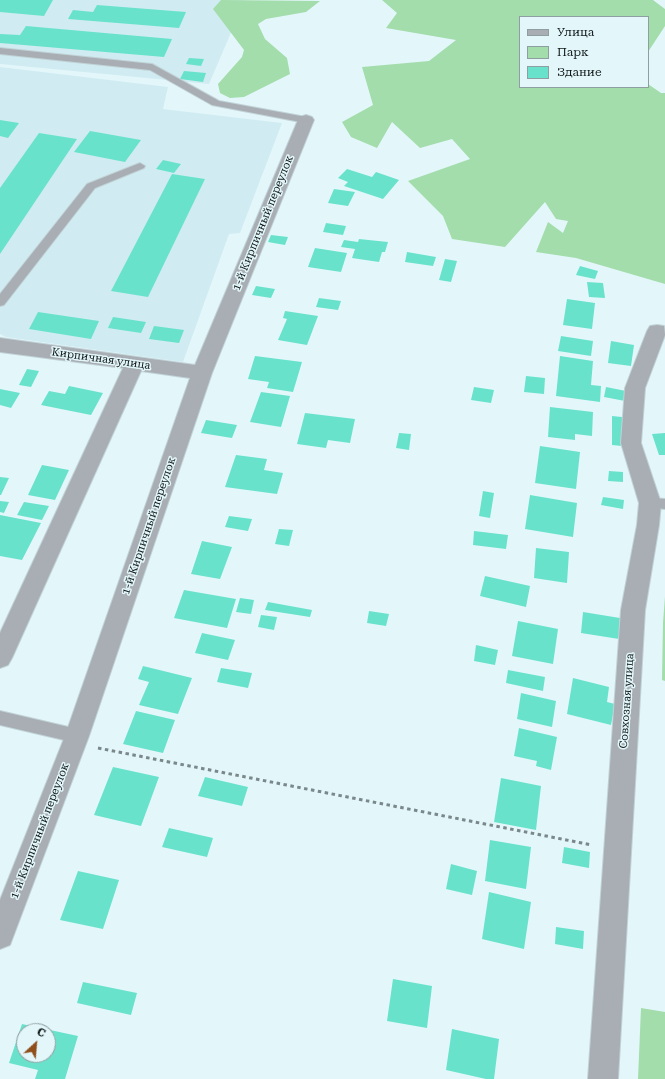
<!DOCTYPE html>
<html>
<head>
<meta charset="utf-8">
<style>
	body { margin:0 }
	#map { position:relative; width:665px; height:1079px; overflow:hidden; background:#e3f7fb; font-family:"Roboto Serif",serif }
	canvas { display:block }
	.legend { position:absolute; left:519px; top:16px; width:130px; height:72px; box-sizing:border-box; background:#e3f7fb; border:1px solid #8f9ea1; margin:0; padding:5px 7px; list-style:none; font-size:12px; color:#111819 }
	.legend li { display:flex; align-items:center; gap:8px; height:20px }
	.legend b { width:20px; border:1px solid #8f9ea1 }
	.north { position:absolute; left:16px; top:1023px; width:40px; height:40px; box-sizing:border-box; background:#e3f7fb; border:1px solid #8f9ea1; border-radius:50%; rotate:26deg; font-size:11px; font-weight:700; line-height:16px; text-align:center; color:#111819 }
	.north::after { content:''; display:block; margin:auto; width:14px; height:18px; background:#8f4e1a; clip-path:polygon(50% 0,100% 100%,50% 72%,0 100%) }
</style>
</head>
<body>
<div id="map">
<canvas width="665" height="1079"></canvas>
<ul class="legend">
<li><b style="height:5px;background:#a8aeb3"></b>Улица</li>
<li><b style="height:11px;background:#a3ddab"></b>Парк</li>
<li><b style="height:11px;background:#69e2cc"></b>Здание</li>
</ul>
<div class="north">С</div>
</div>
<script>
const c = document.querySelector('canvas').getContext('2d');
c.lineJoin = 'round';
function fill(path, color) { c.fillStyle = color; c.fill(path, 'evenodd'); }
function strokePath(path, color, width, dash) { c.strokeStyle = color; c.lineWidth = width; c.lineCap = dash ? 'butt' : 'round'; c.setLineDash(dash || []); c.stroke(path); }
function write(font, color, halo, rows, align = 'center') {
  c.font = font + ' "Roboto Serif",serif'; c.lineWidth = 3; c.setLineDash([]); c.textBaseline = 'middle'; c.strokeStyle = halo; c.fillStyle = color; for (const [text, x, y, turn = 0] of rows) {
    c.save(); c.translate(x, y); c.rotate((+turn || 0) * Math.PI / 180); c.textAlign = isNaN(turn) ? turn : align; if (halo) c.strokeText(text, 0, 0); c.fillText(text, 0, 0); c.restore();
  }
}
fill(new Path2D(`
	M0 0H245L209 84 0 64Z
	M0 67 168 87 163 109 282 123 240 233 229 234 183 362 6 337 0 334Z`), '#d0ecf2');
fill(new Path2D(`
	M221 0 320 1 306 12 266 19 258 24 265 39 287 58 290 74 244 97 230 98 220 93 218 84 242 57 244 50 213 9Z
	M382 0H653L665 9V26L648 52V17H520V87H648V84L661 93H665V284L576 258 536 252 548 222 563 233 568 221 556 219 545 202 505 247 452 239 443 216 408 181 470 159 452 139 420 148 392 122 377 148 351 137 342 122 373 105 362 67 429 61 456 40 386 28 397 13Z
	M665 596V681L662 680 663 623Z
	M641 1008 665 1012V1079H638Z`), '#a3ddab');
fill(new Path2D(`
	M0 0H53L44 16 0 12Z
	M97 5 186 12 179 28 68 19 73 10 93 12Z
	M26 26 172 39 164 57 0 43V34L20 35Z
	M189 58 204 59 201 66 186 64Z
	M184 71 206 73 203 82 180 79Z
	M0 120 19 123 8 138 0 136Z
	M90 131 141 140 125 162 74 152Z
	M39 133 77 139 0 254V188Z
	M163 160 181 164 174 173 156 169Z
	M347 169 372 177 376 172 399 180 383 199 344 186 348 182 338 178Z
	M172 174 205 179 148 297 111 291Z
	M334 189 355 192 348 206 328 203Z
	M326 223 346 226 343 235 323 232Z
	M271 235 288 237 285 245 268 242Z
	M359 239 388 242 385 252H382L379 262 352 258 355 249 341 247 344 240 358 242Z
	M315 248 347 253 341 272 308 267Z
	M407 252 436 257 433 266 405 262Z
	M445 259 457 261 451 282 439 280Z
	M580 266 598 271 595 279 576 275Z
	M587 282 603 283 605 298 589 297Z
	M256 286 275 289 271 298 252 295Z
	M319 298 341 301 338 310 316 307Z
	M567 299 595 303 592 329 563 325Z
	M285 311 318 316 307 345 278 340 287 319 283 318Z
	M38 312 99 321 91 339 29 329Z
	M113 317 146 322 141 333 108 328Z
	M154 326 184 330 179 343 149 339Z
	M561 336 593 341 591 356 558 351Z
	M611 341 634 345 631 366 608 363Z
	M255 356 302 362 293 392 267 388 269 382 248 379Z
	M560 356 593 361 591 385 601 386 600 402 556 396Z
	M27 369 39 371 31 387 19 385Z
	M526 376 545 378 544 394 524 392Z
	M69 386 103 393 91 415 41 405 49 391 65 394Z
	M474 387 494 390 491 403 471 400Z
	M606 387 626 391 625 401 604 397Z
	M0 389 20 393 11 408 0 405Z
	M261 392 290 396 281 427 250 422Z
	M550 407 593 412 592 436 575 434V440L548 437Z
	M305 413 355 419 350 443 328 440 326 448 297 444Z
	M612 416 622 417V446L612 445Z
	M206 420 237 425 232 438 201 433Z
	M399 433 411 434 409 450 396 448Z
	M665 433V455H659L652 434Z
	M540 446 580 452 576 489 535 483Z
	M236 455 267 459 264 470 283 473 277 494 225 487Z
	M42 465 69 470 55 500 28 495Z
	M609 471 623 472V482L608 481Z
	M0 477 9 478 1 495H0Z
	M483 491 494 493 490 518 479 516Z
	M530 495 577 503 573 537 525 529Z
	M603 497 624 500 623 509 601 505Z
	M0 501 9 502 4 513 0 512Z
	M24 502 49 506 42 520 17 515Z
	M0 515 41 523 22 560 0 556Z
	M229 516 252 519 248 531 225 527Z
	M279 529 293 530 289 546 275 544Z
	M474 531 508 535 506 549 473 545Z
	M202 541 232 547 220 579 191 574Z
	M536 548 569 552 567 583 534 578Z
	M485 576 530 586 526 607 480 596Z
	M184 590 236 599 227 628 174 618Z
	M240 598 254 600 251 614 236 612Z
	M268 602 312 610 310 617 265 610Z
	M369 611 389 614 386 626 367 623Z
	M583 612 620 618 619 639 581 633Z
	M261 615 277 617 274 630 258 627Z
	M518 621 558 629 553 664 512 656Z
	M202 633 235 640 228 660 195 653Z
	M476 645 498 650 495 665 474 661Z
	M143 666 192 678 178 714 139 705 149 682 138 679Z
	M221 668 252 673 248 688 217 682Z
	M508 670 545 677 543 691 506 683Z
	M573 678 609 687 607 702 615 704 611 725 567 714Z
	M521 693 556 701 552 727 517 719Z
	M136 711 175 720 163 753 123 744Z
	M519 728 557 737 551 770 536 766 537 761 514 756Z
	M113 767 159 777 141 826 94 815Z
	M205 777 248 787 242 806 198 796Z
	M501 778 541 786 536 830 494 822Z
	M169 828 213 838 207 857 162 847Z
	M490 840 531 847 526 889 485 881Z
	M564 847 590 852 589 868 562 863Z
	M451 864 477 871 472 895 446 889Z
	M78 871 119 880 103 929 60 920Z
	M489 892 531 902 524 949 482 939Z
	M556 927 584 931 583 949 555 944Z
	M393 979 432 986 427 1028 387 1021Z
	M83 982 137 993 131 1015 77 1003Z
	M22 1024 78 1036 65 1079H35L38 1070 9 1063ZM24 1031H48V1055H24Z
	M452 1029 499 1039 494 1079H486L446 1070Z`), '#69e2cc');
const lane = new Path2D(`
	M0 48 152 64 219 101 306 117 311 120 306 123 212 105 150 70 0 54Z
	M140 163 145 166 144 168 95 188 4 305 0 306V294L87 184Z
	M650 498 665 499V509L645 507 643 503 645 499Z
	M0 711 77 729 83 731 85 736 83 741 77 743 0 725Z`);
const street = new Path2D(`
	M306 115 312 117 314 120 212 373 89 736 10 945 0 949V900L65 736 190 378 141 371 12 658 8 665 0 668V633L123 368 0 352V338L195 365 298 120 300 117Z
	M657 325 664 326 665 335 645 388 641 443 661 503 659 525 645 610 618 1079H588L621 610 637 525 639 503 621 443 625 388 647 331 650 326Z`);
strokePath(lane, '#c1d3d7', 2);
strokePath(street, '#c1d3d7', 2);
strokePath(new Path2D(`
	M98 748 592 845`), '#7b888b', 3, [3.5, 3.5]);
fill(lane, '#a8aeb3');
fill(street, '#a8aeb3');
write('11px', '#111819', '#e3f7fb', [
	["1-й Кирпичный переулок",263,223,-68],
	["Кирпичная улица",101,359,8],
	["1-й Кирпичный переулок",149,526,-71],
	["Совхозная улица",627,701,-86],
	["1-й Кирпичный переулок",40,831,-69]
]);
</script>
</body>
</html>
